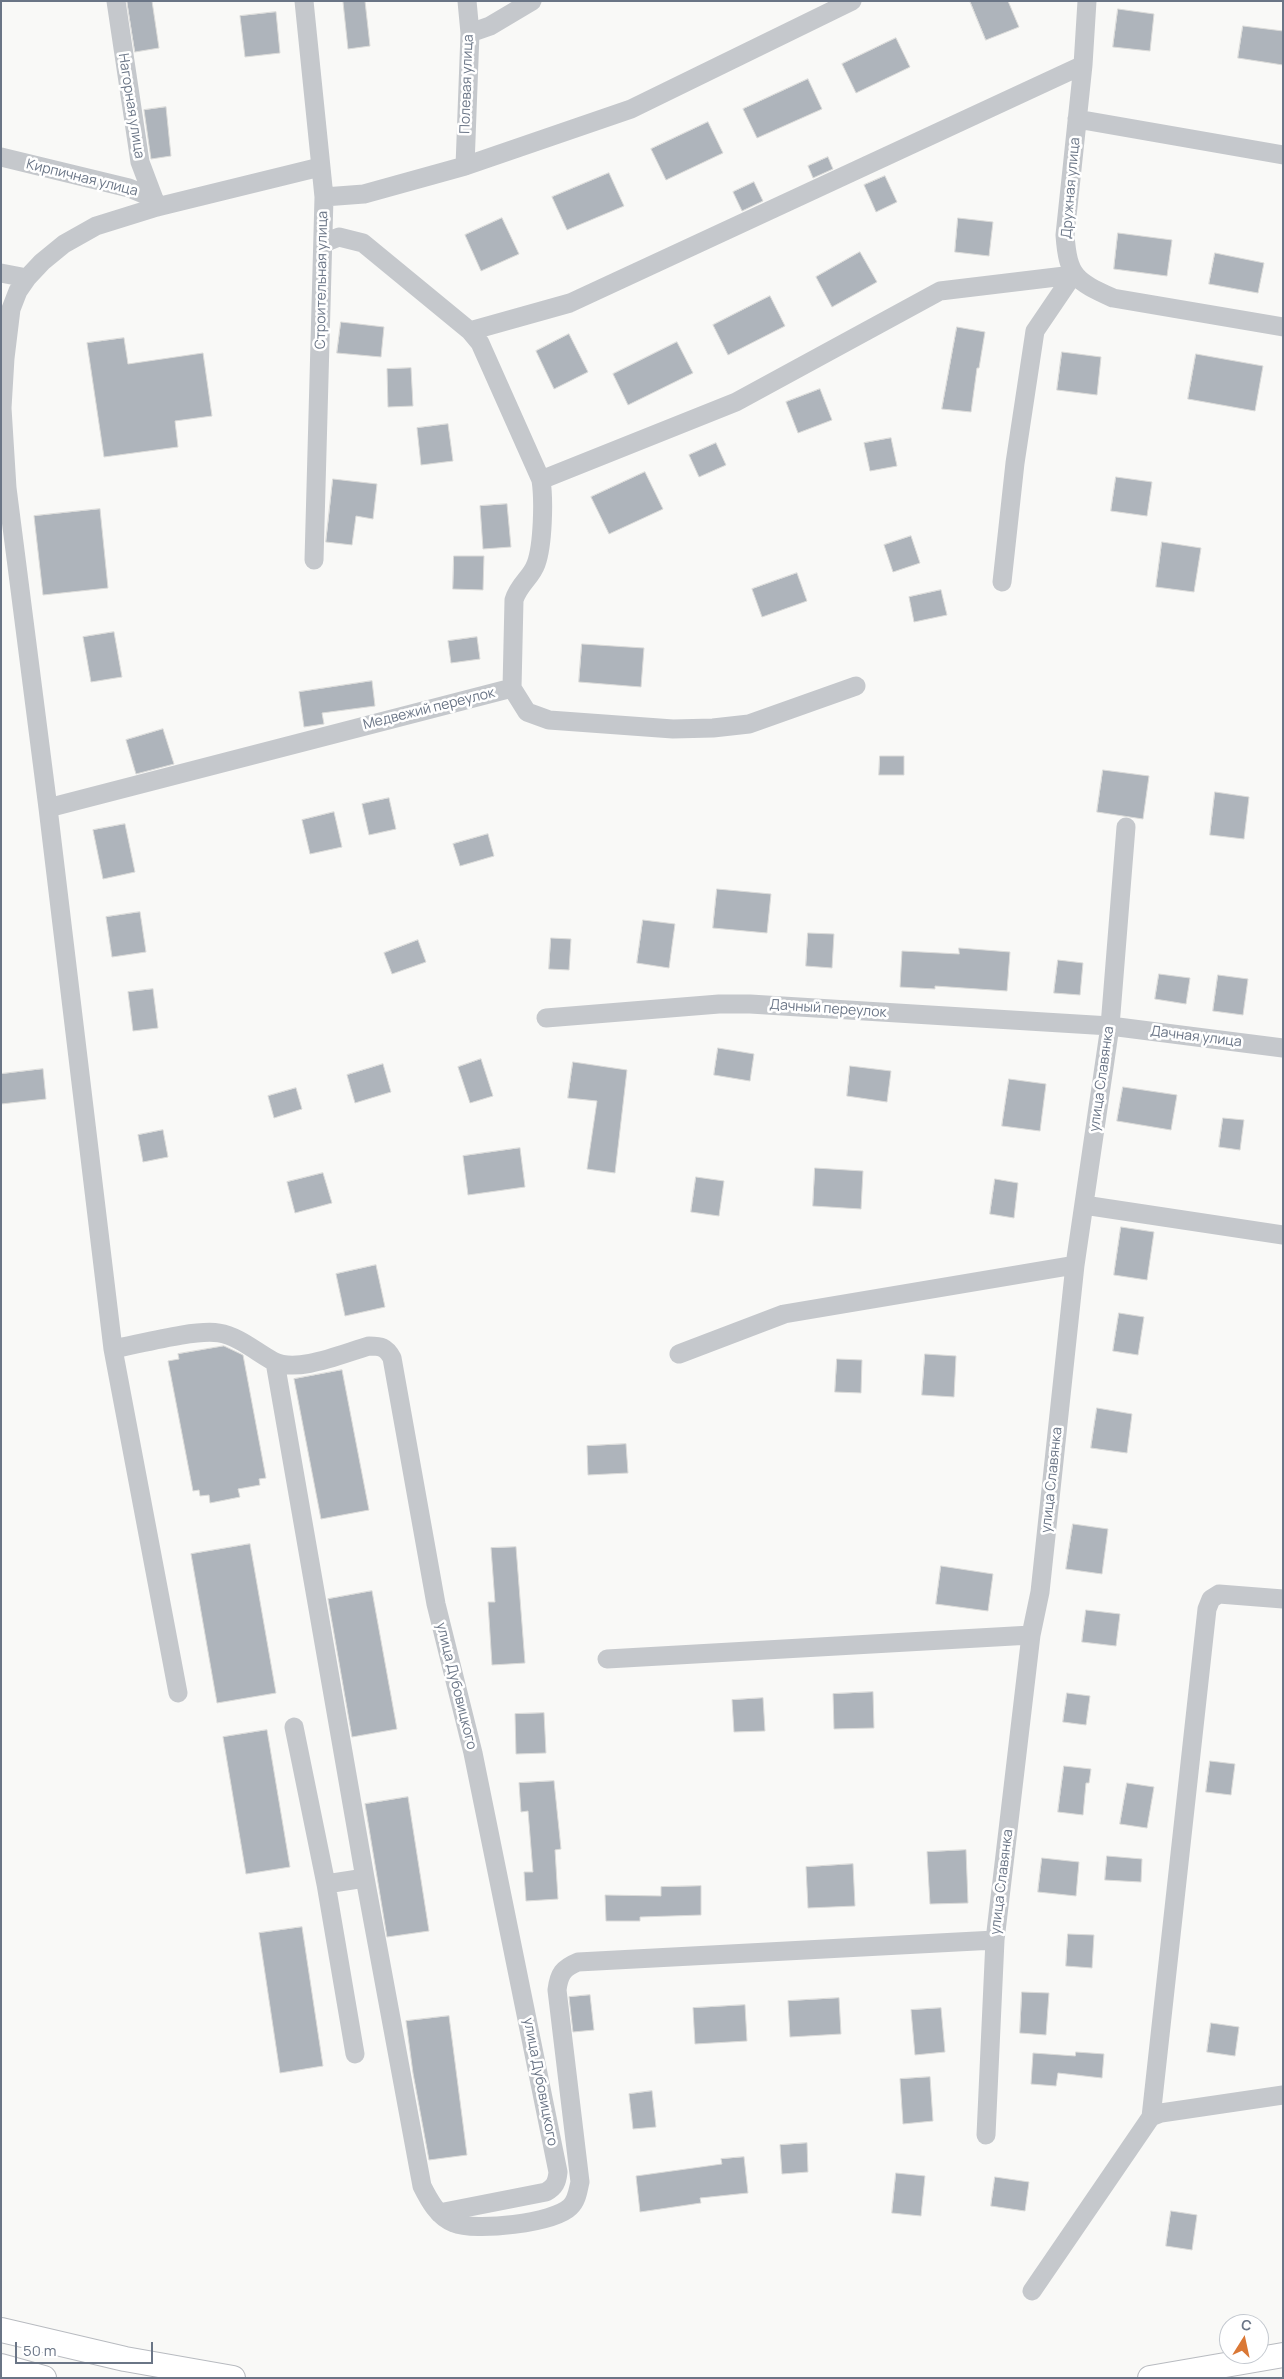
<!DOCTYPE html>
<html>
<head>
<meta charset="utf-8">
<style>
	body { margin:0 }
	#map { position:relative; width:1284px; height:2379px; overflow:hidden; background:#f9f9f7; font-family:Manrope,sans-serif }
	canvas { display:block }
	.frame { position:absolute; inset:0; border:2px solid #6a7586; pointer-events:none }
	.north { position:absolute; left:1219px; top:2314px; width:50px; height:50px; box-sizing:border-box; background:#fff; border:1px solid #c3c8cf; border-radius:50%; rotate:10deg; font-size:14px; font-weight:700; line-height:20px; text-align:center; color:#6a7586 }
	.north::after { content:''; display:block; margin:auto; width:18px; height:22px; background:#da7836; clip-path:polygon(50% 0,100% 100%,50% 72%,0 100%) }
	.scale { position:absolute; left:15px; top:2342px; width:138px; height:22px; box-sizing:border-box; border:2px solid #6a7586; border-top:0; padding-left:6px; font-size:15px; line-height:18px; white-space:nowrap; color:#6a7586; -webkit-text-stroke:4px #fff; paint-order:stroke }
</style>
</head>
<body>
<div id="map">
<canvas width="1284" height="2379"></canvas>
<div class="frame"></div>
<div class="north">С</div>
<div class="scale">50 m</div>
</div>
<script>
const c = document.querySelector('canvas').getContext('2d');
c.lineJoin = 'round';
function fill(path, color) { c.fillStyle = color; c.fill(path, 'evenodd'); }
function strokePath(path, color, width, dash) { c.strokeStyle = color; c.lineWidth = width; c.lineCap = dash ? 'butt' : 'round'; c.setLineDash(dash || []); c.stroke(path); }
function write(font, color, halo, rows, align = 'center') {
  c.font = font + ' Manrope,sans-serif'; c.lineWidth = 5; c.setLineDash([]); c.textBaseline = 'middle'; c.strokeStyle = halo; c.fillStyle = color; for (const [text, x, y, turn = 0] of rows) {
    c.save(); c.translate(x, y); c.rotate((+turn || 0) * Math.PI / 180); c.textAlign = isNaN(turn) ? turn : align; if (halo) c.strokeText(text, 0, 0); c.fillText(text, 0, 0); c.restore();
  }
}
const building = new Path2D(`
	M127 1H152L159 48 135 52Z
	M365 1 370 46 348 49 343 2Z
	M970 1H1008L1019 27 986 40Z
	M1118 9 1154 14 1150 51 1113 47Z
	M276 12 280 53 245 57 240 16Z
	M1243 26 1283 31V65L1238 58Z
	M896 38 910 67 856 93 842 64Z
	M808 79 822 109 757 138 743 109Z
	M166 107 171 156 151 159 144 110Z
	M708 122 723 153 666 180 651 149Z
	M828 157 833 169 813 178 808 166Z
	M609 173 624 206 567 230 552 197Z
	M885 176 897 202 876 212 864 185Z
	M754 182 763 201 742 211 733 192Z
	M502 218 519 254 481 271 465 235Z
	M958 218 993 222 989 256 955 252Z
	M1118 233 1172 240 1167 276 1114 269Z
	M860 252 877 282 832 307 816 277Z
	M1215 253 1264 263 1258 293 1209 284Z
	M770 296 785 326 728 355 713 325Z
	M341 322 384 327 381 357 337 353Z
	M957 327 985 332 979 368H977L971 412 942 409Z
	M569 334 588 372 554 389 536 351Z
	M124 338 128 364 203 353 212 416 175 421 178 447 104 457 87 343Z
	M677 342 693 373 628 405 613 374Z
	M1062 352 1101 357 1097 395 1057 390Z
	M1196 354 1263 366 1255 411 1188 399Z
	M411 368 413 406 388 407 387 369Z
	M820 389 832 420 798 433 786 402Z
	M448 424 453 461 421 465 417 428Z
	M891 438 897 466 870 471 864 443Z
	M716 443 726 465 699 477 689 455Z
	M645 472 663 509 609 534 591 497Z
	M1116 477 1152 482 1147 516 1111 511Z
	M333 479 377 484 373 519 356 516 352 545 326 542Z
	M507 504 511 547 483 549 480 506Z
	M100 509 108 588 43 595 34 516Z
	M911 536 920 563 893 572 884 545Z
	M1162 542 1201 548 1194 592 1156 587Z
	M454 556H484L483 590 453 589Z
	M797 573 807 601 762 617 752 589Z
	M941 590 947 615 914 622 909 597Z
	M114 632 122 677 91 682 83 637Z
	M477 637 480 659 451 663 448 641Z
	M582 644 644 648 641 687 579 682Z
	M372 681 375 706 322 713 324 724 304 727 299 692Z
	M163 729 174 764 136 774 126 740Z
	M880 756H904V775H879Z
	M1103 770 1149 776 1143 819 1097 812Z
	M1215 792 1249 797 1244 839 1210 835Z
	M389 798 396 829 369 835 362 804Z
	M334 812 342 847 310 854 302 820Z
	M125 824 135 872 103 879 93 830Z
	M488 834 494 856 460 866 453 844Z
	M717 889 771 894 767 933 713 928Z
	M140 912 146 952 112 957 106 917Z
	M643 920 675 924 669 968 637 963Z
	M808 933 834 934 832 968 806 966Z
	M551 938 571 939 569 970 549 969Z
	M418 940 426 962 392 974 384 953Z
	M959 948 1010 952 1007 991 935 986V989L900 987 902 951 959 954Z
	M1058 960 1083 963 1080 995 1054 993Z
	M1159 974 1190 978 1186 1004 1155 999Z
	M1218 975 1248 979 1243 1015 1213 1011Z
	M153 989 158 1028 133 1031 128 992Z
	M718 1048 754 1054 750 1081 714 1075Z
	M481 1059 493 1096 470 1103 458 1067Z
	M573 1062 627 1070 615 1173 587 1169 597 1101 568 1098Z
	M383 1064 391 1092 355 1103 347 1075Z
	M850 1066 891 1071 887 1102 847 1096Z
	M43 1069 46 1099 1 1104V1074Z
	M1009 1079 1046 1084 1040 1131 1002 1126Z
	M1123 1087 1177 1095 1171 1130 1117 1121Z
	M296 1088 302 1109 274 1118 268 1096Z
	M1223 1118 1244 1120 1240 1150 1219 1147Z
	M163 1130 168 1157 143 1162 138 1135Z
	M520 1148 525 1187 468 1195 463 1156Z
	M815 1168 863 1171 861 1209 813 1206Z
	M323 1173 332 1203 295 1213 287 1182Z
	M696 1177 724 1181 719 1216 691 1212Z
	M995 1179 1018 1183 1014 1218 990 1214Z
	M1121 1227 1154 1232 1147 1280 1114 1275Z
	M376 1265 385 1307 345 1316 336 1274Z
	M1119 1313 1144 1317 1138 1355 1113 1351Z
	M224 1346 243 1355 266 1478 259 1479 260 1485 238 1489 240 1497 210 1503 209 1495 200 1496 199 1490 193 1491 168 1361 179 1359 178 1354Z
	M925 1354 956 1356 954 1397 922 1395Z
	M837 1359 862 1360 861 1393 835 1392Z
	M342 1370 369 1510 321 1519 294 1379Z
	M1097 1408 1132 1414 1127 1453 1091 1448Z
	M626 1444 628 1473 588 1475 587 1446Z
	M1073 1524 1108 1529 1102 1574 1066 1569Z
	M250 1544 276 1693 217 1703 191 1554Z
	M516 1547 525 1663 492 1665 488 1602H495L491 1548Z
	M941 1566 993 1574 988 1611 936 1604Z
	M372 1591 397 1729 352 1737 328 1599Z
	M1086 1610 1120 1614 1116 1646 1082 1642Z
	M873 1692 874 1728 834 1729 833 1694Z
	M1067 1693 1090 1696 1086 1725 1063 1722Z
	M763 1698 765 1731 734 1732 732 1700Z
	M544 1713 546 1753 516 1754 515 1714Z
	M267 1730 290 1867 246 1874 223 1737Z
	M1210 1761 1235 1764 1231 1795 1206 1792Z
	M1064 1766 1091 1769 1089 1783H1086L1083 1815 1058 1812Z
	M554 1781 561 1849 555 1850 558 1899 526 1901 524 1872H533L528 1811 521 1812 519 1783Z
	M1127 1783 1154 1787 1147 1828 1120 1824Z
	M408 1797 429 1931 387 1937 365 1804Z
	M966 1850 968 1903 930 1904 927 1852Z
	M1107 1856 1142 1859 1141 1882 1105 1880Z
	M1042 1858 1079 1862 1076 1896 1038 1892Z
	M853 1864 855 1906 808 1908 806 1867Z
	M701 1886V1915L640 1917V1921H606L605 1895 661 1896V1887Z
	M302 1927 323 2066 280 2073 259 1933Z
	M1068 1934 1094 1935 1092 1968 1066 1966Z
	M1022 1992 1049 1993 1046 2035 1020 2033Z
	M590 1995 594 2030 573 2032 569 1997Z
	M839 1998 841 2034 790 2037 788 2001Z
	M745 2005 747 2041 695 2044 693 2008Z
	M941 2008 945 2052 915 2055 911 2010Z
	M449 2016 467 2155 429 2160 413 2073 406 2021Z
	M1211 2023 1239 2027 1235 2056 1207 2052Z
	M1076 2052 1104 2054 1102 2078 1058 2073 1056 2086 1031 2084 1033 2053 1075 2056Z
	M930 2077 933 2121 903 2124 900 2079Z
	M652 2091 656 2127 633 2129 629 2094Z
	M807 2143 808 2172 782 2174 780 2145Z
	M744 2157 748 2193 700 2198 701 2203 640 2212 636 2176 722 2164 721 2159Z
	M896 2173 925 2176 921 2216 892 2213Z
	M995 2177 1029 2182 1025 2211 991 2206Z
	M1171 2211 1197 2215 1192 2250 1166 2246Z`);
fill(building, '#aeb4bb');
strokePath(building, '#dbdbd9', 1);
const major = new Path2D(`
	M1 2330 125 2359 233 2378
	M1 2366 44 2378
	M1150 2378 1283 2355`);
strokePath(major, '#b8bbc0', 26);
strokePath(new Path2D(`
	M116 1 140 162 157 207
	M304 1 324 197 314 560
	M1087 1 1083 65 1065 235C1068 277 1076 281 1113 298L1283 327
	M470 33 490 26 532 1
	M1077 119 1283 155
	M1 157 129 188 146 195 155 205
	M465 166 470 33 467 1
	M324 197 364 194 465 166 631 109 852 1
	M324 243 339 237 363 243 470 331 480 343 541 480C544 500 543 545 536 564 531 578 519 584 514 600L512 688
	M1 273 27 278
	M470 331 570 303 1083 65
	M541 480 736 402 940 291 1073 275
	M1002 582 1015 463 1035 331 1073 275
	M48 808 512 688 527 712 549 720 673 729 713 728 749 724 856 686
	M546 1018 719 1004H750L1110 1026 1283 1048
	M1084 1205 1283 1235
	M113 1349C140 1344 195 1329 219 1333 238 1336 255 1351 273 1361 297 1374 344 1353 369 1346 381 1346 386 1347 392 1358L436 1604 473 1753 558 2172C557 2182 555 2187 546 2192L439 2213
	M679 1354 784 1314 1075 1265
	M275 1362 365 1878 422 2186C429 2200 438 2217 454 2223 475 2232 554 2223 570 2207 577 2201 578 2190 580 2182L557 1990C559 1974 563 1968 578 1962L995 1940
	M607 1659 1031 1635
	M178 1693 113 1349 48 808 7 488 2 408 5 358 11 309 18 291 27 278 42 262 64 244 96 226 157 207 320 167
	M294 1727 326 1884 355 2054
	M326 1884 365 1878
	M1151 2117 1207 1609 1211 1599 1219 1594 1283 1599
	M986 2135 995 1940 1031 1635 1040 1592 1075 1265 1110 1026 1126 827
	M1032 2291 1151 2117 1161 2113 1283 2095`), '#c5c8cc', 19);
strokePath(major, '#fff', 24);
write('14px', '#6a7586', '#fff', [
	["Полевая улица",467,84,-88],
	["Нагорная улица",131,106,81],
	["Кирпичная улица",82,178,14],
	["Дружная улица",1071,188,-85],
	["Строительная улица",322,280,-89],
	["Медвежий переулок",429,709,-14],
	["Дачный переулок",828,1009,4],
	["Дачная улица",1196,1037,7],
	["улица Славянка",1102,1079,-82],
	["улица Славянка",1052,1480,-84],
	["улица Дубовицкого",456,1686,76],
	["улица Славянка",1002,1882,-83],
	["улица Дубовицкого",540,2082,79]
]);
</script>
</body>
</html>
